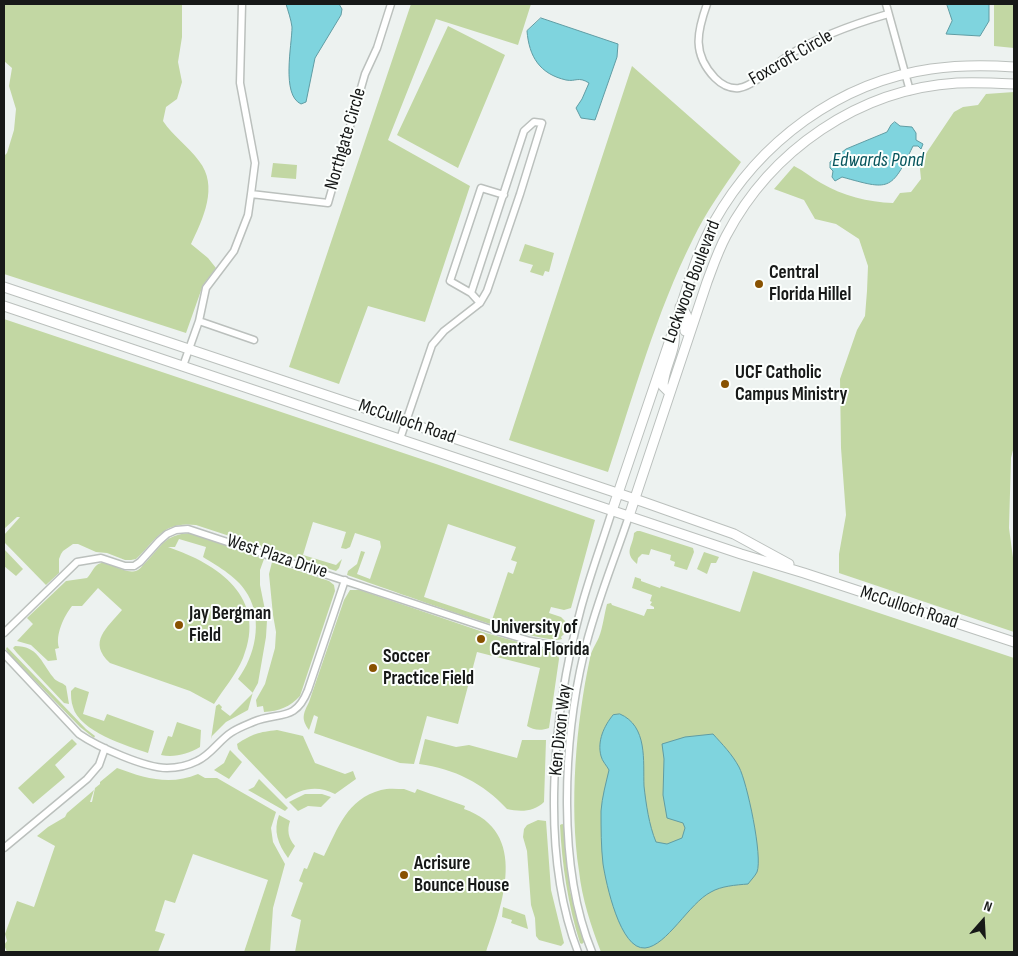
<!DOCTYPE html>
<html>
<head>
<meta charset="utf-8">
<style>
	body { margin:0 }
	#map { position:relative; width:1018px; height:956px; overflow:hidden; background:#edf2f0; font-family:"Sofia Sans Condensed",sans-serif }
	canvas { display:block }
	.frame { position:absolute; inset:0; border:5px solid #171918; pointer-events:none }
	.north { position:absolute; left:958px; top:896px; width:50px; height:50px; -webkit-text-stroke:4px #fcfffd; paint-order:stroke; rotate:19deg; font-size:14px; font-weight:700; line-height:20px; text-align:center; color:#171918 }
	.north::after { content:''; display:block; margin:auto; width:18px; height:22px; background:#171918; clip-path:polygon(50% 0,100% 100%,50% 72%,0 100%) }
</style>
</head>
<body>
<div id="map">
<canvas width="1018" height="956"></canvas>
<div class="frame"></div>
<div class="north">N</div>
</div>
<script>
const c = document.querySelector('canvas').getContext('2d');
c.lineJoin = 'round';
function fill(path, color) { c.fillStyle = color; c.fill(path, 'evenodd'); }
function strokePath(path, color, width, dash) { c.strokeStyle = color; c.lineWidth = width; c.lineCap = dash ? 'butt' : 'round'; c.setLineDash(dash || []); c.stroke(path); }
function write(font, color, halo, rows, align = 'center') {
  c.font = font + ' "Sofia Sans Condensed",sans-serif'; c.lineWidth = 4; c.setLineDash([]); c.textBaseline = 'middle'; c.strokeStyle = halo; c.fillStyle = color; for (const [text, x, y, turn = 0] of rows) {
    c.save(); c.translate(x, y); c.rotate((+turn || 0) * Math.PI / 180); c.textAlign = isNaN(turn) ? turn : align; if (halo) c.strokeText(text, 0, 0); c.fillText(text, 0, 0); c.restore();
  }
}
fill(new Path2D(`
	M4 4H182V37L178 62 182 82 177 99 166 107 163 121C173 136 188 146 199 161 219 186 203 219 191 244L208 258 216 268 203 285 186 333 4 274V156L7 153 14 130 16 109 9 86 12 68 4 61Z
	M411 4H531L518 45 436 19 388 140 470 186 425 322 368 306 339 384 289 367Z
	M994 4H1014V48L994 46Z
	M448 26 505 55 458 168 397 135Z
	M632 66 741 162C724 187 706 212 693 239 656 313 634 394 608 472L509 440Z
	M1014 92V446L1011 458 1009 528 1014 565V632L839 573V554L846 515 841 448 840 379 857 330 865 316 867 291 868 266 859 239 836 224 815 219 804 200 774 189 794 166C804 171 812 178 821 183 843 196 868 202 893 203L900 193 911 192 921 179 920 169 925 155 954 112 963 107 978 105 986 94Z
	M273 163 297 165 296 179 271 177Z
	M525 244 554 253 549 272 545 271 543 276 530 272 533 265 519 261Z
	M4 319 436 464 595 520 571 608 564 610 551 607 549 613 561 617 567 623 564 634 561 637 562 639C543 647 377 585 347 575L348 571 357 564 361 551 365 552 357 574 370 579 381 547 380 541 355 533 350 547 346 549 341 548 346 532 313 522 303 555 336 565 342 559 339 568 336 571 196 525C163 521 157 539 136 559L131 560H125L107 553 96 552 78 544H73L63 551 61 554 59 559V573L46 585 45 584 4 542V535L20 517H17L4 529ZM448 524 516 547 511 560 517 562 513 574 508 572 492 620 424 597Z
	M637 531H640L693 548 694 552 687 570 674 566 675 562 670 560 671 555 651 549 649 555 642 554 638 558 637 564C623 552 633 547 634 533Z
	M190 533 264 559 260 570V585L267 620 266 637 258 683 253 692 248 710 226 722 212 736 211 739 216 706 219 704 222 707 221 709 230 716 253 693 238 679C255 656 263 621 248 595 239 578 219 567 203 557L206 547 179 539 175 547H168C218 564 268 597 243 658 236 675 224 688 214 704L190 691 110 663C87 642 107 628 122 610L98 588 82 606H72C64 616 55 635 59 648L55 649 57 660 48 661 31 645 17 641 33 624 27 618 66 581 87 578C91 574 93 568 97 565 107 557 124 577 138 570 141 568 144 564 146 562 163 545 164 535 190 533Z
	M4 549 23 569 16 576 4 566Z
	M704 552 719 557 716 563H711L707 574 697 569Z
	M272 562 329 581 334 585 335 591 300 696C290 707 279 711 264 712L263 706 257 707 256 700 265 684 275 648 276 632 273 615 269 574Z
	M753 571 1014 658V952H601C591 926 582 899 579 871 569 805 576 723 590 658 591 651 596 644 599 637 603 627 604 615 607 604L611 603 612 605 644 616 647 609H654V607L650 605 652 602 650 601 652 595 632 588 635 577 641 579V581L660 588 661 586 740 612Z
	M350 590H360L486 633 558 653 559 659 549 728C541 731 533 730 527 726L540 668 477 652 458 724 427 716 414 764 400 763 314 733 318 717 314 715 309 730C301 719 303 714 309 702L344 600Z
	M15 646C38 646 41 662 53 677 56 682 62 682 66 686L69 704 64 703 17 653 13 648Z
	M7 647 86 729 95 736 94 738 80 727 9 654 6 649Z
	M75 687 89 692 83 714 104 721 107 714 154 731 148 753C127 746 79 731 73 707 71 702 71 696 71 691Z
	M177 722 201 730 200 747C188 754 174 758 161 755L168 736 172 737Z
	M277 730 303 736 315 763 345 774 353 771 356 779 335 794C318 785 301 788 286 799L238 749 237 744C252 734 259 732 277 730Z
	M72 739 77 744 55 765 65 777 33 804 18 788Z
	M425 739 456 747 469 745 517 758 522 740H546L544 802C534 812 520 812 507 809 483 783 455 769 419 764Z
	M230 750 242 762 229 779 214 770 224 763Z
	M117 768C144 778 170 786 198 774L205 778H217L276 812 271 828 273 842 285 864 273 908 270 952H244L268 880 193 854 175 903 165 900 155 931 165 934 158 952H7L4 945 7 941 5 934 17 901 34 907 55 846 37 836 48 827 65 817 67 813 94 790 90 802H92L95 788 100 784V782Z
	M259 779 288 808 285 811 248 790 254 787Z
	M404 789 415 793 417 789 465 806 464 809C530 832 502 905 486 952H295L301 920 291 916 303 883 299 881 304 868 307 869 314 852 324 856C338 828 347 799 381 790 388 788 397 789 404 789Z
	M305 794H322L331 797 321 807 308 806 298 811 289 802Z
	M279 815 290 821C287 830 288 838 295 846L288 858C278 844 273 831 279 815Z
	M538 820 546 821 551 890 564 943 561 946 539 940 536 936 535 918 531 905 527 851 523 837 524 829 527 825Z
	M562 824 565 825 570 891 584 942 582 944 580 943C568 905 562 865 560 825Z
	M503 907 525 915 528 929 511 923 512 920 502 917Z`), '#c2d7a3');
const water = new Path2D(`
	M286 4H339L342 9 341 15 315 58 306 102 301 104C281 95 292 45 292 27 291 19 288 11 286 4Z
	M947 4H989V21L980 36 946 34 952 21Z
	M541 18 618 44 617 57 595 120 581 118 576 108 582 99 589 83C578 76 576 82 566 80 540 74 529 57 527 31Z
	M895 122 900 126 912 127 916 133V140L923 144 921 149 918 146H913C891 192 889 190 842 177L835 181 832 177 833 171 830 168V162L846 149 887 132 891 125Z
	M620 714C648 726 643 761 644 786 646 804 649 825 656 842L667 844 682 838 685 828 683 823 667 818 663 795 664 759 662 744 685 737 713 734C722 744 732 754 739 767 747 782 763 857 757 872 755 876 751 880 748 884 736 885 721 886 711 892 689 903 667 946 645 948 620 950 606 883 603 864 601 847 601 828 601 811 602 797 606 783 609 770 607 766 602 761 601 756 597 741 604 726 613 715Z`);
fill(water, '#7fd4de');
strokePath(water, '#609ca3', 1);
const street = new Path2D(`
	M242 4 240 83 255 163 251 194 328 203 365 74 377 48 391 4
	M707 4C697 32 692 54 715 78 721 84 730 89 739 88 756 85 775 64 789 55 819 36 854 24 888 14
	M886 4 910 91
	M471 293 450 281 481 188 504 195
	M199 321 254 340
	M183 366 199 321 206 288 234 251 248 215 251 194
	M400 439 432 345 444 331 480 303 487 291 520 194 542 123 534 122 524 131 471 293 480 303
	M4 633 77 562 101 558 125 566H134L140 562 159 541 167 534 176 530 188 529 500 632 530 641 584 652
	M4 654 79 734C98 747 145 768 167 768 177 768 189 765 197 761 211 755 219 740 232 732 238 728 246 725 253 722 278 711 295 723 308 690L345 580
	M4 848 87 779 99 765 105 748
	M578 952C539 851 553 712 581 608 590 575 602 543 612 511
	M592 952C557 867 563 741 584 653 595 606 614 561 629 516`);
const secondary = new Path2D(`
	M4 287 635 499 734 534 789 564
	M4 306 741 554 804 573 1014 642
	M680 307C689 314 688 321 685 331
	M670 393 663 386C664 365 677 351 674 330
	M612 511C633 450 653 389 674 328 686 293 695 255 714 222 759 142 839 82 931 69 959 65 987 65 1014 67
	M629 516 707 282C713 266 718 251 726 236 771 150 859 89 957 83 976 82 995 83 1014 84`);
strokePath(street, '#bbc0bd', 9);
strokePath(secondary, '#bbc0bd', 11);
strokePath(street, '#fff', 6);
strokePath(secondary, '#fff', 9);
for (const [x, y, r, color] of [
	[759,284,5,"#885201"],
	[725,384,5,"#885201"],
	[179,625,5,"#885201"],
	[481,639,5,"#885201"],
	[373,668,5,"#885201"],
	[404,875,5,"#885201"]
]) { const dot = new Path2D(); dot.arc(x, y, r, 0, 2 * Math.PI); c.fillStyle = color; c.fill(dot); strokePath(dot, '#fcfffd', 2); }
write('19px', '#171918', '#fcfffd', [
	["Foxcroft Circle",791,58,-30],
	["Northgate Circle",346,139,-74],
	["Lockwood Boulevard",692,282,-69],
	["McCulloch Road",407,422,19],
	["West Plaza Drive",277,557,18],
	["McCulloch Road",909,608,18],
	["Ken Dixon Way",561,730,-84]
]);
write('bold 19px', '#171918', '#fcfffd', [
	["Central",769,273],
	["Florida Hillel",769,295],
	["UCF Catholic",735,373],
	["Campus Ministry",735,395],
	["Jay Bergman",189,614],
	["Field",189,636],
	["University of",491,628],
	["Central Florida",491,650],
	["Soccer",383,657],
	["Practice Field",383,679],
	["Acrisure",414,864],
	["Bounce House",414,886]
], 'left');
write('italic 20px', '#04535b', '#fcfffd', [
	["Edwards Pond",878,161]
]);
</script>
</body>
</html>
